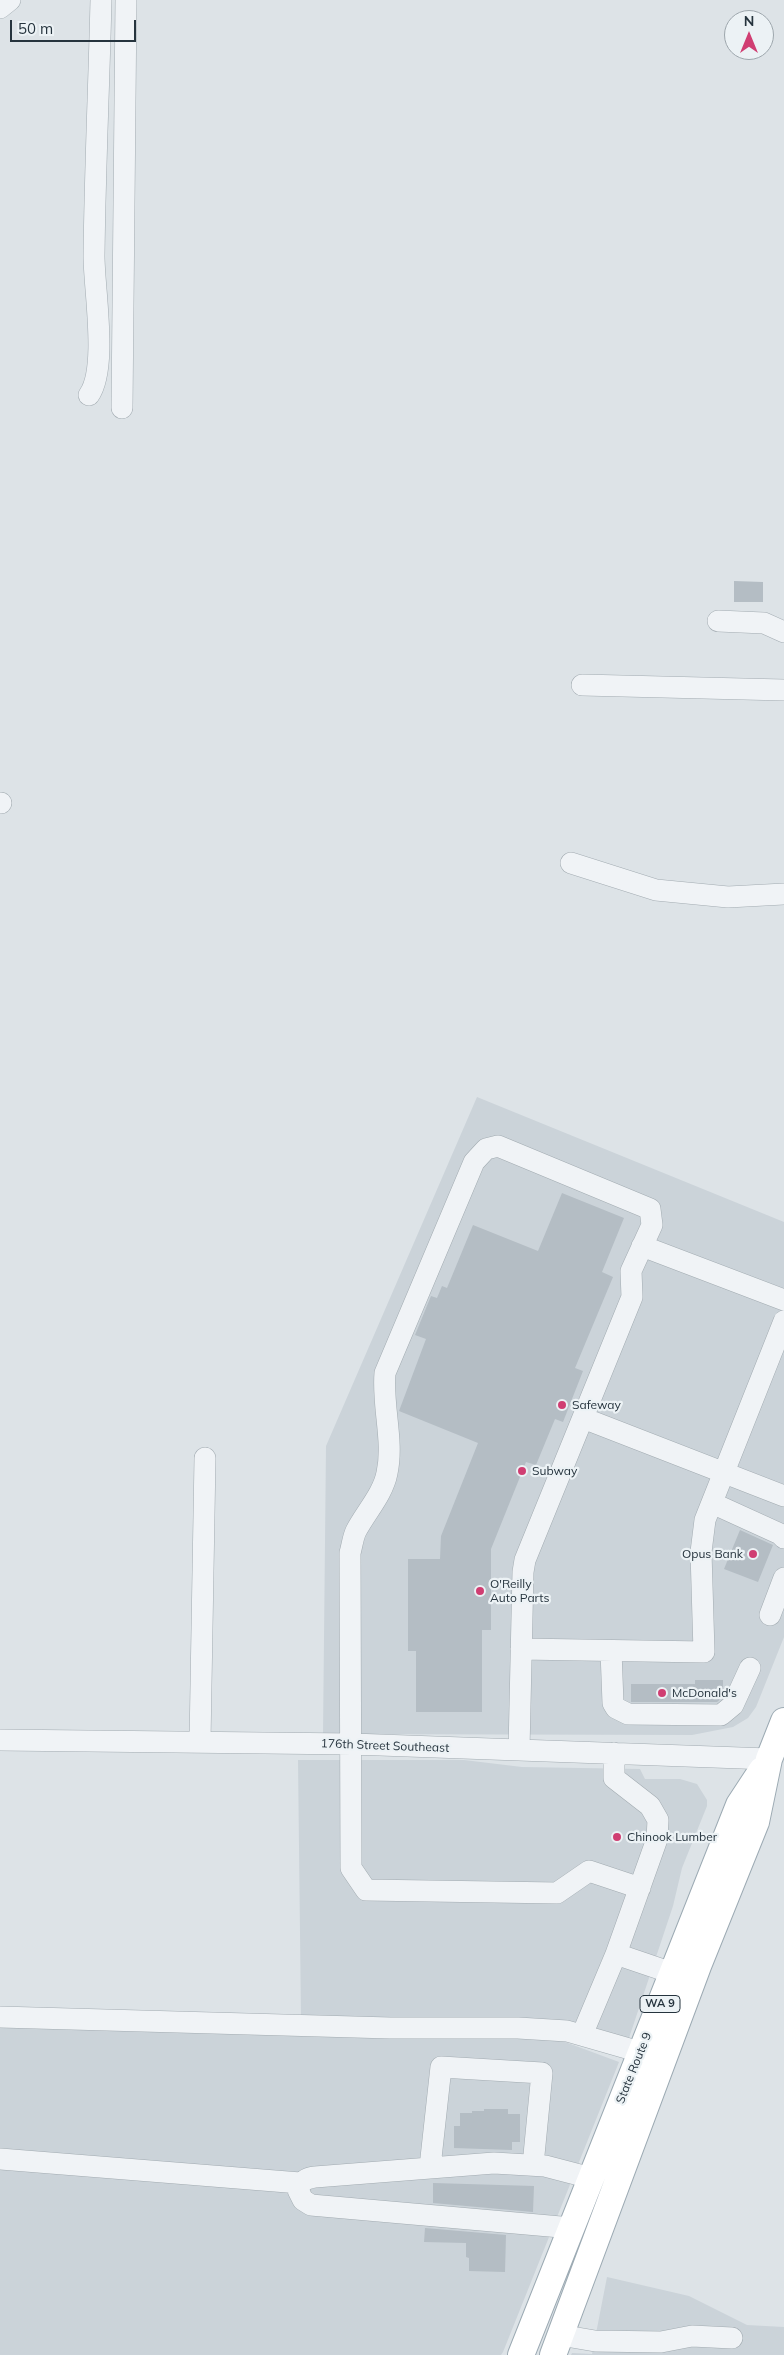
<!DOCTYPE html>
<html>
<head>
<meta charset="utf-8">
<style>
	body { margin:0 }
	#map { position:relative; width:784px; height:2355px; overflow:hidden; background:#dde3e7; font-family:Mulish,sans-serif }
	canvas { display:block }
	.north { position:absolute; left:724px; top:10px; width:50px; height:50px; box-sizing:border-box; background:#ecf2f5; border:1px solid #9da6ac; border-radius:50%; rotate:0deg; font-size:14px; font-weight:700; line-height:20px; text-align:center; color:#26343e }
	.north::after { content:''; display:block; margin:auto; width:18px; height:22px; background:#d03e72; clip-path:polygon(50% 0,100% 100%,50% 72%,0 100%) }
	.scale { position:absolute; left:10px; top:20px; width:126px; height:22px; box-sizing:border-box; border:2px solid #26343e; border-top:0; padding-left:6px; font-size:15px; line-height:18px; white-space:nowrap; color:#26343e; -webkit-text-stroke:4px #ecf2f5; paint-order:stroke }
</style>
</head>
<body>
<div id="map">
<canvas width="784" height="2355"></canvas>
<div class="north">N</div>
<div class="scale">50 m</div>
</div>
<script>
const c = document.querySelector('canvas').getContext('2d');
c.lineJoin = 'round';
function fill(path, color) { c.fillStyle = color; c.fill(path, 'evenodd'); }
function strokePath(path, color, width, dash) { c.strokeStyle = color; c.lineWidth = width; c.lineCap = dash ? 'butt' : 'round'; c.setLineDash(dash || []); c.stroke(path); }
function write(font, color, halo, rows, align = 'center') {
  c.font = font + ' Mulish,sans-serif'; c.lineWidth = 4.5; c.setLineDash([]); c.textBaseline = 'middle'; c.strokeStyle = halo; c.fillStyle = color; for (const [text, x, y, turn = 0] of rows) {
    c.save(); c.translate(x, y); c.rotate((+turn || 0) * Math.PI / 180); c.textAlign = isNaN(turn) ? turn : align; if (halo) c.strokeText(text, 0, 0); c.fillText(text, 0, 0); c.restore();
  }
}
fill(new Path2D(`
	M477 1097 784 1222V1637L756 1707 748 1718 733 1727 692 1735 323 1734 326 1446Z
	M298 1760H464L522 1767 640 1769 645 1779H680L697 1784 707 1800V1806L682 1868 673 1906 628 2041 557 2039 619 2062 503 2352 501 2355H0V2014L301 2019Z
	M607 2277 689 2296 747 2325 784 2327V2355H571L572 2353 592 2354Z`), '#cbd3d9');
fill(new Path2D(`
	M734 581 763 582V602H734Z
	M562 1193 624 1218 602 1272 613 1277 575 1368 583 1371 563 1422 555 1419 536 1465 526 1462 491 1549V1630H482V1712H416V1651H408V1559H440L441 1536 478 1443 399 1411 426 1339 415 1335 431 1296 437 1298 442 1286 447 1288 473 1225 538 1251Z
	M740 1530 773 1545 758 1582 724 1569Z
	M695 1680H723V1697L717 1702H631V1684H695Z
	M484 2109H508V2114H520V2142H512V2150L454 2148V2126H460V2113H472V2111H484Z
	M433 2183 534 2186 533 2212 433 2203Z
	M425 2228 506 2235 505 2272 469 2271V2258L466 2257V2243L424 2242Z`), '#b4bdc4');
const minor = new Path2D(`
	M0 8 10 0
	M89 395C108 368 94 289 94 256 95 170 99 85 101 0
	M122 408 126 0
	M718 621 764 623 784 632
	M582 685 784 690
	M0 803H1
	M571 863 656 890 728 897 784 894
	M642 1246 784 1300
	M583 1418 784 1496
	M712 1503 780 1534 784 1538
	M770 1615 784 1578
	M521 1649 704 1652 701 1552 705 1520 784 1321
	M611 1651 613 1703 616 1708 628 1714 721 1715 733 1705 750 1668
	M0 1740 352 1744 769 1759
	M200 1742 205 1458
	M519 1750 523 1572 525 1560 632 1297 631 1271 652 1225 650 1209 498 1146 486 1149 474 1162 385 1373C382 1406 394 1441 387 1473 383 1494 366 1512 356 1531 353 1537 352 1546 350 1553L351 1868 366 1890 557 1893 589 1871 640 1888
	M614 1753V1778L650 1806 658 1820 657 1839 616 1954 672 1973
	M0 2017 390 2028H518L567 2031 640 2052
	M582 2035 616 1954
	M0 2159 300 2183
	M430 2167 441 2067 542 2073 533 2165
	M572 2228 311 2205 303 2200 298 2190C301 2181 306 2178 315 2177L494 2163 545 2166 591 2178
	M560 2335 595 2341 661 2342 692 2336 732 2338`);
const major = new Path2D(`
	M521 2355 739 1805 762 1770
	M553 2355 698 1966 756 1822 769 1759 784 1721`);
strokePath(minor, '#a2abb1', 22);
strokePath(major, '#9caab3', 28);
strokePath(minor, '#f0f3f6', 21);
strokePath(major, '#fff', 26);
for (const [x, y, r, color] of [
	[562,1405,5,"#d03e72"],
	[522,1471,5,"#d03e72"],
	[753,1554,5,"#d03e72"],
	[480,1591,5,"#d03e72"],
	[662,1693,5,"#d03e72"],
	[617,1837,5,"#d03e72"]
]) { const dot = new Path2D(); dot.arc(x, y, r, 0, 2 * Math.PI); c.fillStyle = color; c.fill(dot); strokePath(dot, '#ecf2f5', 2); }
for (const [x, y, w] of [
	[660,2004,40]
]) { const box = new Path2D(); box.roundRect(x - w / 2, y - 8.5, w, 17, 4); c.fillStyle = '#ecf2f5'; c.fill(box); strokePath(box, '#26343e', 1); }
write('bold 11px', '#26343e', null, [
	["WA 9",660,2004]
]);
write('12px', '#26343e', '#ecf2f5', [
	["Safeway",572,1405],
	["Subway",532,1471],
	["Opus Bank",743,1554,"right"],
	["O'Reilly",490,1584],
	["Auto Parts",490,1598],
	["McDonald's",672,1693],
	["Chinook Lumber",627,1837]
], 'left');
write('12px', '#26343e', '#ecf2f5', [
	["176th Street Southeast",385,1746,2],
	["State Route 9",634,2068,-68]
]);
</script>
</body>
</html>
